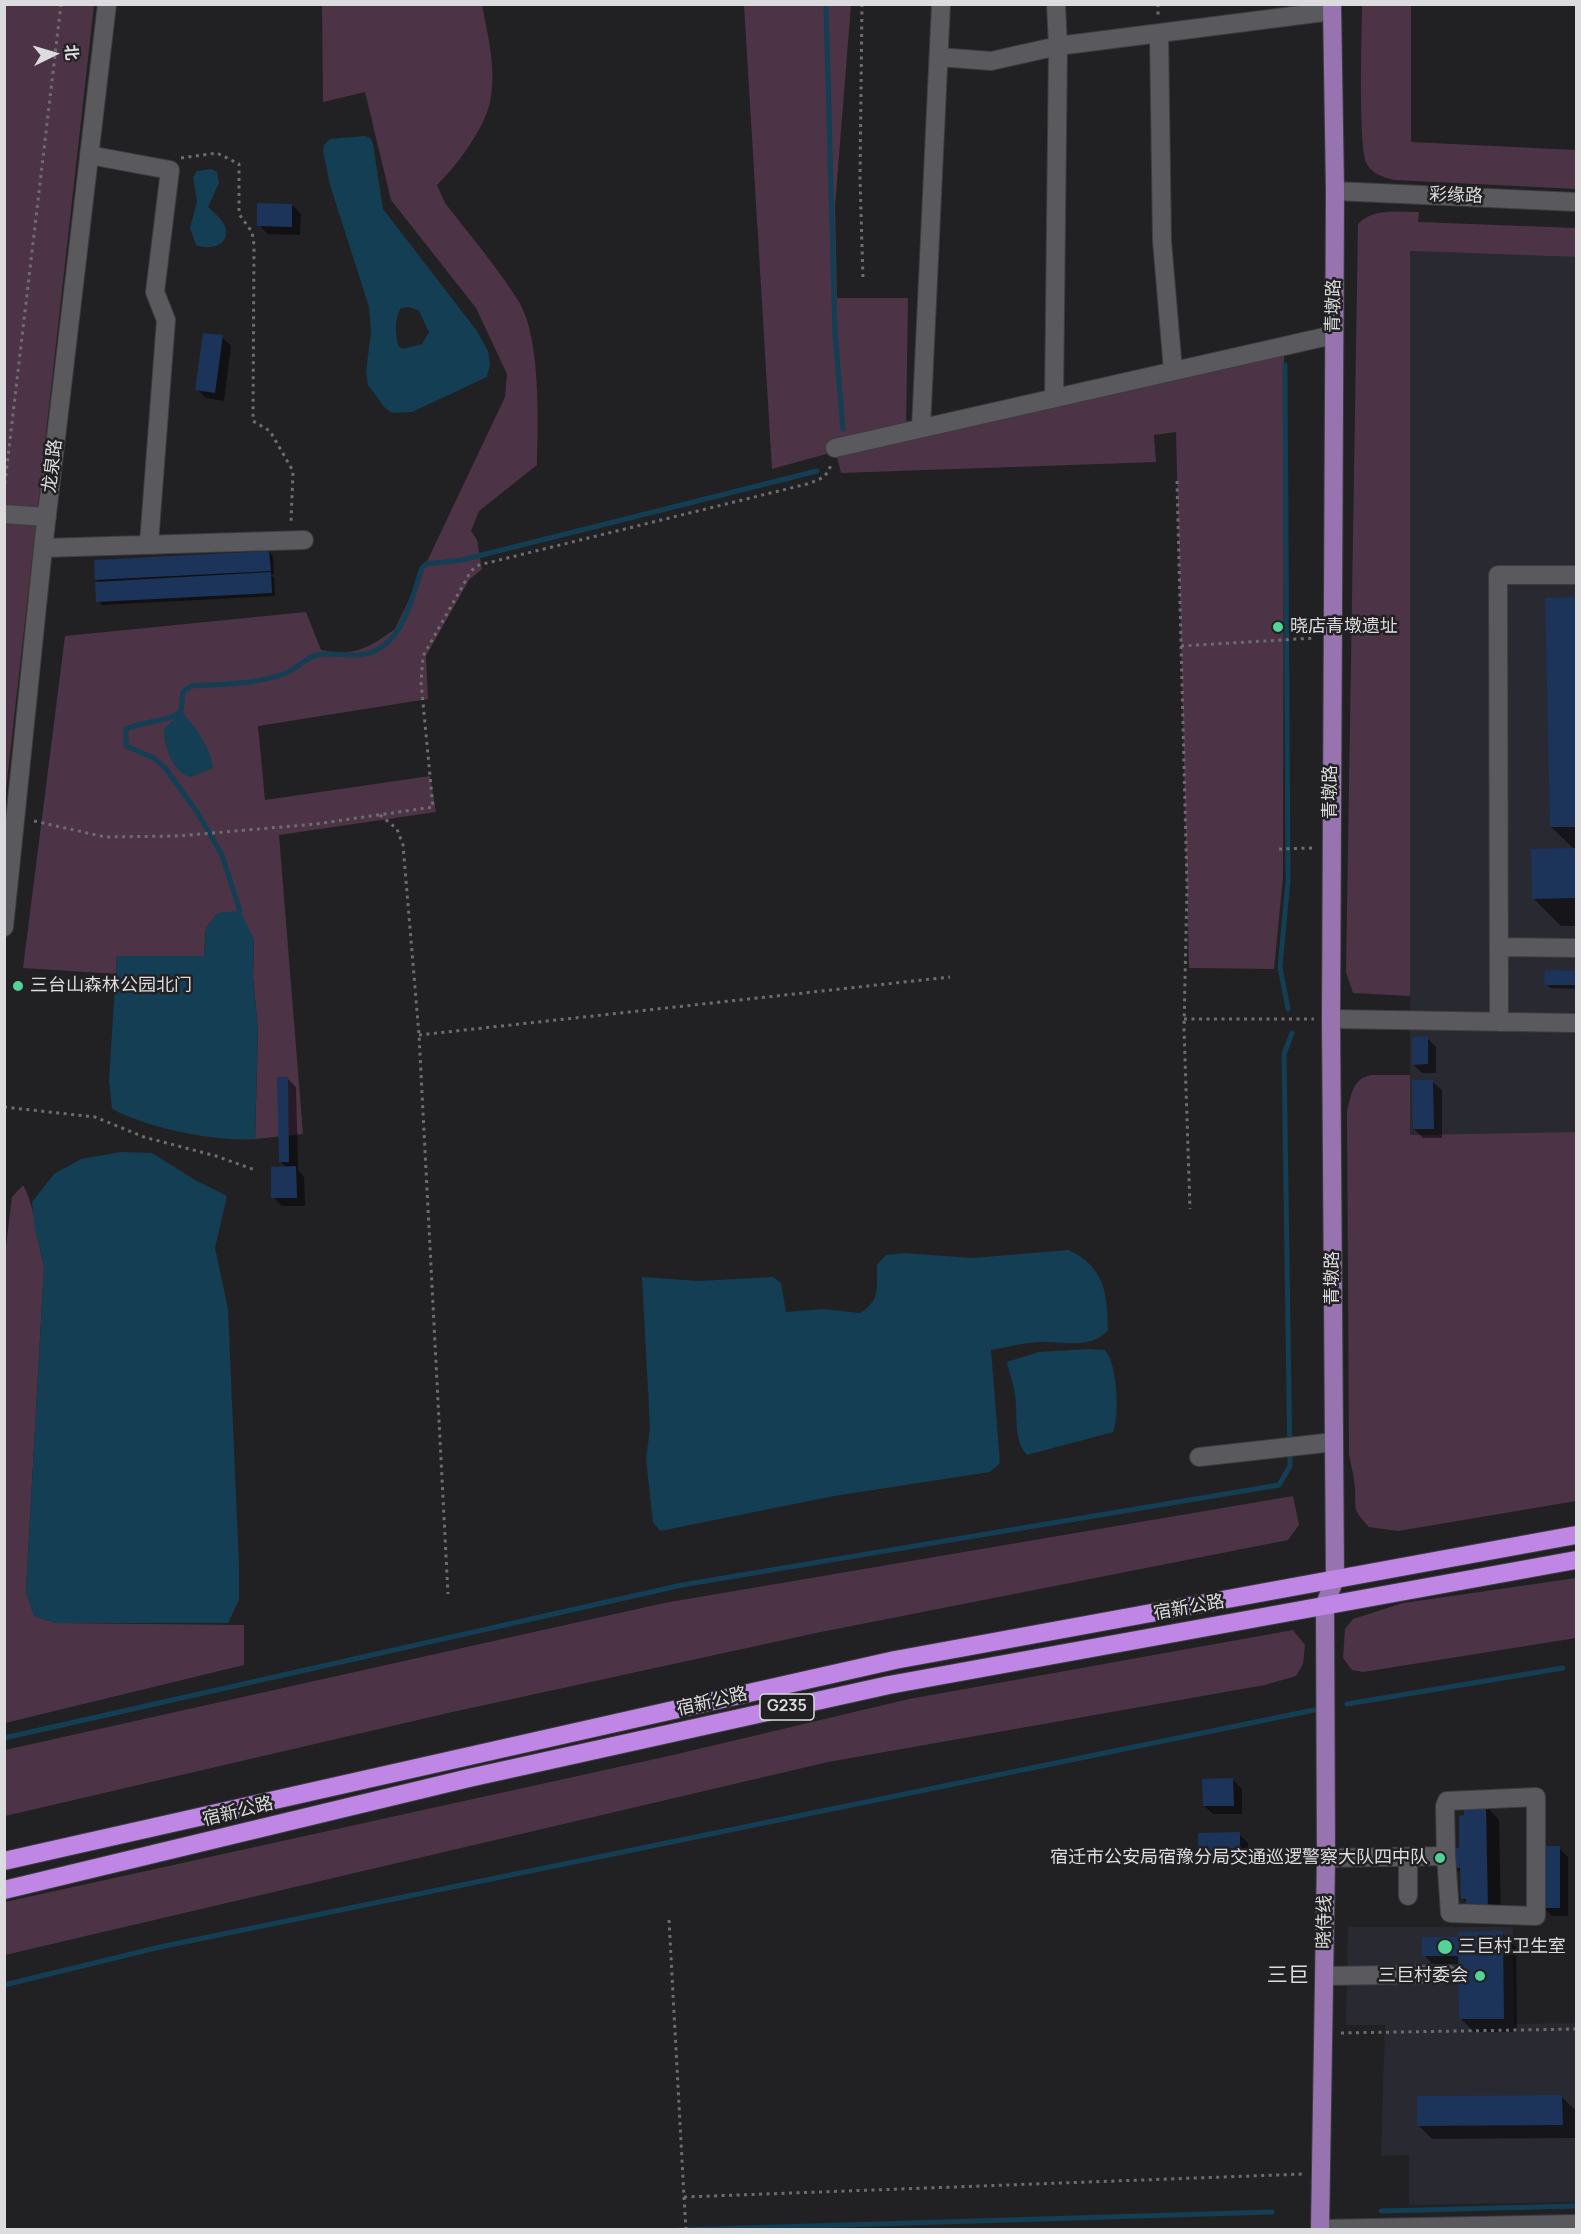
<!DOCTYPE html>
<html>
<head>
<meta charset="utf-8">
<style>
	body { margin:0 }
	#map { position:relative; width:1581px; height:2234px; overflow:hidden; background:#212124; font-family:Manrope,"Noto Sans SC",sans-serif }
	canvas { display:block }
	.frame { position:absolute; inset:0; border:6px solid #dcdcde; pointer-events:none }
	.north { position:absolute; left:24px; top:24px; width:60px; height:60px; -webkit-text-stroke:4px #212124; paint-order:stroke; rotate:85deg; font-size:16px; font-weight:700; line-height:24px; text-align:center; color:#dcdcde }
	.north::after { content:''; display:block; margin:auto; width:21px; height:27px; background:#dcdcde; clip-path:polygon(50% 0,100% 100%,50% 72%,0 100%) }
</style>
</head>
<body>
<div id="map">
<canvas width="1581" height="2234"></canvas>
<div class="frame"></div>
<div class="north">北</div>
</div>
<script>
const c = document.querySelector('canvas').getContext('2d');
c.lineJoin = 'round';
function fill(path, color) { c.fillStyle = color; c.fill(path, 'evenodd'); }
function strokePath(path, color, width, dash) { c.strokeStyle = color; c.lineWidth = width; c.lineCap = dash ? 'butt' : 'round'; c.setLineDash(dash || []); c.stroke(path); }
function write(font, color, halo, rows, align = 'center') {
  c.font = font + ' Manrope,"Noto Sans SC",sans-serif'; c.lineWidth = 5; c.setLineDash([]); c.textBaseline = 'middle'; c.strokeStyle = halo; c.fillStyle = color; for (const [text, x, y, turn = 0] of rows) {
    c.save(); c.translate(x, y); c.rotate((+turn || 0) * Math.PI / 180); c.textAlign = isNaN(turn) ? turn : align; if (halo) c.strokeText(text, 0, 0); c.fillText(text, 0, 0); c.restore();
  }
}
fill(new Path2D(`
	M1410 251 1576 257V1132L1410 1135Z
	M1348 1927H1513L1514 2024 1576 2023V2202L1409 2205V2155L1381 2156 1385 2025H1346Z`), '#292932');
fill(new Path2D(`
	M5 5H94L5 799Z
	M322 5H482C488 36 497 71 490 102 484 129 457 166 437 185L445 203C470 235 498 268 519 302 541 339 538 423 537 465L479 511 471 531 477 540 482 569 469 580 426 656 428 699 258 726 265 800 430 776 436 812 279 835 303 1134 255 1139 258 1030 253 977 254 939 218 913 206 928 204 956H117L116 974 23 968 65 636 306 612 321 650C354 657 369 648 395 629L505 397 507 374 476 308 391 200 365 92 323 102Z
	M744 5H851L835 206 837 298H908L906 432 772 469Z
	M1362 5H1411V142L1576 150V189L1394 180C1384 177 1372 174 1367 164 1358 150 1362 29 1362 5Z
	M1419 212 1418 222 1576 228V257L1410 251V996L1353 993 1346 972 1358 224C1373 208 1398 212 1419 212Z
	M1284 353 1283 877 1274 969 1189 968 1176 432 1154 435 1156 462 841 473 837 457Z
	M1371 1075H1410V1135L1576 1132V1501L1398 1531 1369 1527C1352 1508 1356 1511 1355 1488 1354 1477 1351 1465 1349 1454L1347 1111C1352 1094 1352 1079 1371 1075Z
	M23 1185C36 1209 37 1239 44 1267L26 1591 34 1616 56 1623 244 1625V1665L5 1723 4 1263 12 1197Z
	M1293 1496 1299 1525 1288 1540 816 1633 448 1713 5 1816V1750L664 1603Z
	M1576 1578V1638L1363 1672 1352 1670 1343 1658 1345 1629 1353 1619 1403 1603Z
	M1293 1630 1305 1645 1303 1664 1296 1676 1265 1685 828 1762 5 1955V1902L673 1755 909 1699Z`), '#4c3346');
fill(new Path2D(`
	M365 136 370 138 373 144 383 209 477 331 488 351 490 364 487 377 412 412 392 413 385 408 368 385 366 372 371 332 369 307 330 185 323 151 324 145 330 139ZM409 307 419 311 429 332 422 344 403 349 399 347C395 335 394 319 401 308Z
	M211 169 217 172 219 183 208 207C214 213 225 221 226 230 228 247 208 250 196 245L190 228 197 202 193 177 197 171Z
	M181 712C195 725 211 749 213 768L190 777C172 771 164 747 164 729Z
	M240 911 254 939 253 978 258 1030 255 1139C213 1142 149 1128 112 1109L109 1080 117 956H204L206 928 218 913Z
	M121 1152 152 1153 195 1180 227 1196 215 1248 228 1309 239 1565V1600L228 1623H56L34 1616 26 1591 44 1267 35 1229 32 1202 54 1174 81 1159Z
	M1069 1250C1105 1268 1107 1292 1108 1330 1090 1350 1066 1341 1042 1342 1026 1342 1007 1347 991 1350L1000 1463 990 1472 834 1496 660 1531 653 1522 646 1459 650 1428 642 1277 698 1281 773 1277 781 1283 786 1312 823 1309 860 1313C882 1299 876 1288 877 1265L886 1255 904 1253 972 1258Z
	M1089 1349 1105 1350C1117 1363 1120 1415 1113 1432L1027 1455C1013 1440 1018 1415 1015 1395 1014 1384 1009 1373 1007 1362L1039 1352Z`), '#133e54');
fill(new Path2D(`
	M292 205 301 214 300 235 268 234 259 225Z
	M222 337 231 346 224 401 206 398 197 389Z
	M269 552 273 556 274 574 271 575 274 578 275 596 102 605 98 601 99 583 96 580Z
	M1546 599H1576V926H1561L1534 899 1574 849 1551 827Z
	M1546 972 1576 973V989L1550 988 1546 984Z
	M1427 1038 1436 1047V1073H1422L1413 1064Z
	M287 1078 296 1087 298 1170 304 1177 305 1206H282L273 1197 287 1168 280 1161Z
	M1433 1082 1442 1090V1138H1423L1414 1129Z
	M1233 1780 1242 1789V1814H1213L1204 1806Z
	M1486 1806 1499 1820 1501 1922 1462 1899V1874L1456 1868 1461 1850Z
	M1239 1834 1248 1843V1859H1208L1199 1850Z
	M1559 1848 1568 1857V1916H1552L1543 1907Z
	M1502 1933 1516 1947 1517 2032H1474L1460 2018V1964H1432L1424 1955 1459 1939Z
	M1562 2097 1575 2110 1576 2138 1432 2139 1418 2125Z`), '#0007');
strokePath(new Path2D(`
	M826 4 835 334 843 429
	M1285 365 1288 881 1280 967 1288 1009
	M240 911 222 855 197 812 166 769 154 758 126 746V729C144 720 166 723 181 712L183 692 191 686C224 684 254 685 286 673 297 669 306 657 317 655 330 652 346 656 359 655 402 651 410 602 422 568L426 564 462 560 817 471
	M1347 1704 1563 1668
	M4 1738 682 1585 1279 1485 1290 1466 1284 1054 1292 1033
	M4 1985 160 1947 1314 1710
	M1381 2211 1576 2206
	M678 2230 1272 2212`), '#133e54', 5);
fill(new Path2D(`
	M257 203 292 204V227L257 226Z
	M203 333 223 335 215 393 195 390Z
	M269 551 271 571 95 580 94 560Z
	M271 572 272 593 96 602 95 582Z
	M1576 597V827H1550L1545 598Z
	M1576 848V898L1532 899 1531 849Z
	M1545 970 1576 971V985H1544Z
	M1428 1036V1064L1412 1065V1037Z
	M277 1077H288L289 1162H279Z
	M1412 1080H1433L1434 1129H1413Z
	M296 1166 297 1198H271V1167Z
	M1233 1778 1234 1806H1203L1202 1779Z
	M1464 1805H1486L1488 1909 1466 1910V1899H1461L1460 1868H1454V1848H1459V1816L1464 1815Z
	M1240 1832V1850L1198 1851V1833Z
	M1542 1846H1560V1908H1541Z
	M1503 1931 1504 2019H1459L1458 1956H1422V1937H1458V1932Z
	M1562 2095 1563 2125 1417 2126V2096Z`), '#1c335a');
const minor = new Path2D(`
	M1159 34 1162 241 1173 370
	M939 57 991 61 1058 46 1332 11
	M89 155 170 170 155 292 166 320 149 543
	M1335 191 1576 202
	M1054 398 1058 46 1056 4
	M921 428 941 4
	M835 448 1333 335
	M4 514 47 517
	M43 548 304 540
	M4 927 43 548 107 4
	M1499 947 1576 948
	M1331 1019 1576 1023
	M1499 1022 1498 575H1576
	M1199 1457 1334 1442
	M1408 1857V1896
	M1326 1858 1446 1856 1445 1806 1447 1801 1536 1797V1916L1450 1913 1446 1856
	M1325 1976 1448 1974
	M1320 2229 1576 2224`);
const major = new Path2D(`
	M1320 2230 1326 1858 1325 1604 1335 1579 1331 1019 1335 191 1332 4`);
const highway = new Path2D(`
	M4 1861 895 1660 1576 1535
	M4 1890 469 1778 889 1685 1576 1560`);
strokePath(minor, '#3d3d40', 20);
strokePath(major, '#3d3d40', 20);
strokePath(highway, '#3d3d40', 20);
strokePath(new Path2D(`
	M862 4 860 179 863 279
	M1158 4V15
	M181 158 217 153 239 164V214L252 232 254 245 253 421 270 431 293 471 291 522
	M1177 481 1187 886 1184 1028 1190 1209
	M4 491 61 4
	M1181 646 1315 638
	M380 815 397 829 403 845 419 1035 448 1594
	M34 821 105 837 178 836 316 824 433 807 421 682 423 656 471 571 479 565 807 484C819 480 828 477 831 464
	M1279 849 1314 848
	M1184 1019H1314
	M419 1035 950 977
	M4 1107 95 1117 144 1137 216 1156 255 1170
	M669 1920 684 2197 1304 2174
	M1341 2033 1576 2029
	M684 2197 686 2230`), '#6d6d70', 3, [3, 4.5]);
strokePath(minor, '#5a5a5e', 18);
strokePath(major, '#9774b0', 18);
strokePath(highway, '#bf86e6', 18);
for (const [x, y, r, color] of [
	[1278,627,6,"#54d396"],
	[18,986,6,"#54d396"],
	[1440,1858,6,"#54d396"],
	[1445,1947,8,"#54d396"],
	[1480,1976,6,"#54d396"]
]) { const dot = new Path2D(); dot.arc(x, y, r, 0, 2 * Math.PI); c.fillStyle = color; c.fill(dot); strokePath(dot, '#212124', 2); }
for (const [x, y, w] of [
	[787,1707,54]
]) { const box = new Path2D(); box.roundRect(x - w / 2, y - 13, w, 26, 4.5); c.fillStyle = '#212124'; c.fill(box); strokePath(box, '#dcdcde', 1.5); }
write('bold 16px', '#dcdcde', null, [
	["G235",787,1707]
]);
write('18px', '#dcdcde', '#212124', [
	["彩缘路",1456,196,2],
	["青墩路",1334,306,-89],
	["龙泉路",53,466,-83],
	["青墩路",1331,792,-90],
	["青墩路",1333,1278,-90],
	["宿新公路",1189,1608,-10],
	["宿新公路",712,1702,-13],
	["宿新公路",238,1812,-14],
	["晓侍线",1325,1922,-89]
]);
write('18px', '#dcdcde', '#212124', [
	["晓店青墩遗址",1290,627],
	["三台山森林公园北门",30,986],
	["宿迁市公安局宿豫分局交通巡逻警察大队四中队",1428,1858,"right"],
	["三巨村卫生室",1458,1947],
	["三巨村委会",1468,1976,"right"]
], 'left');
write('21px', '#dcdcde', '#212124', [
	["三巨",1288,1976]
]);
</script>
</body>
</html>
